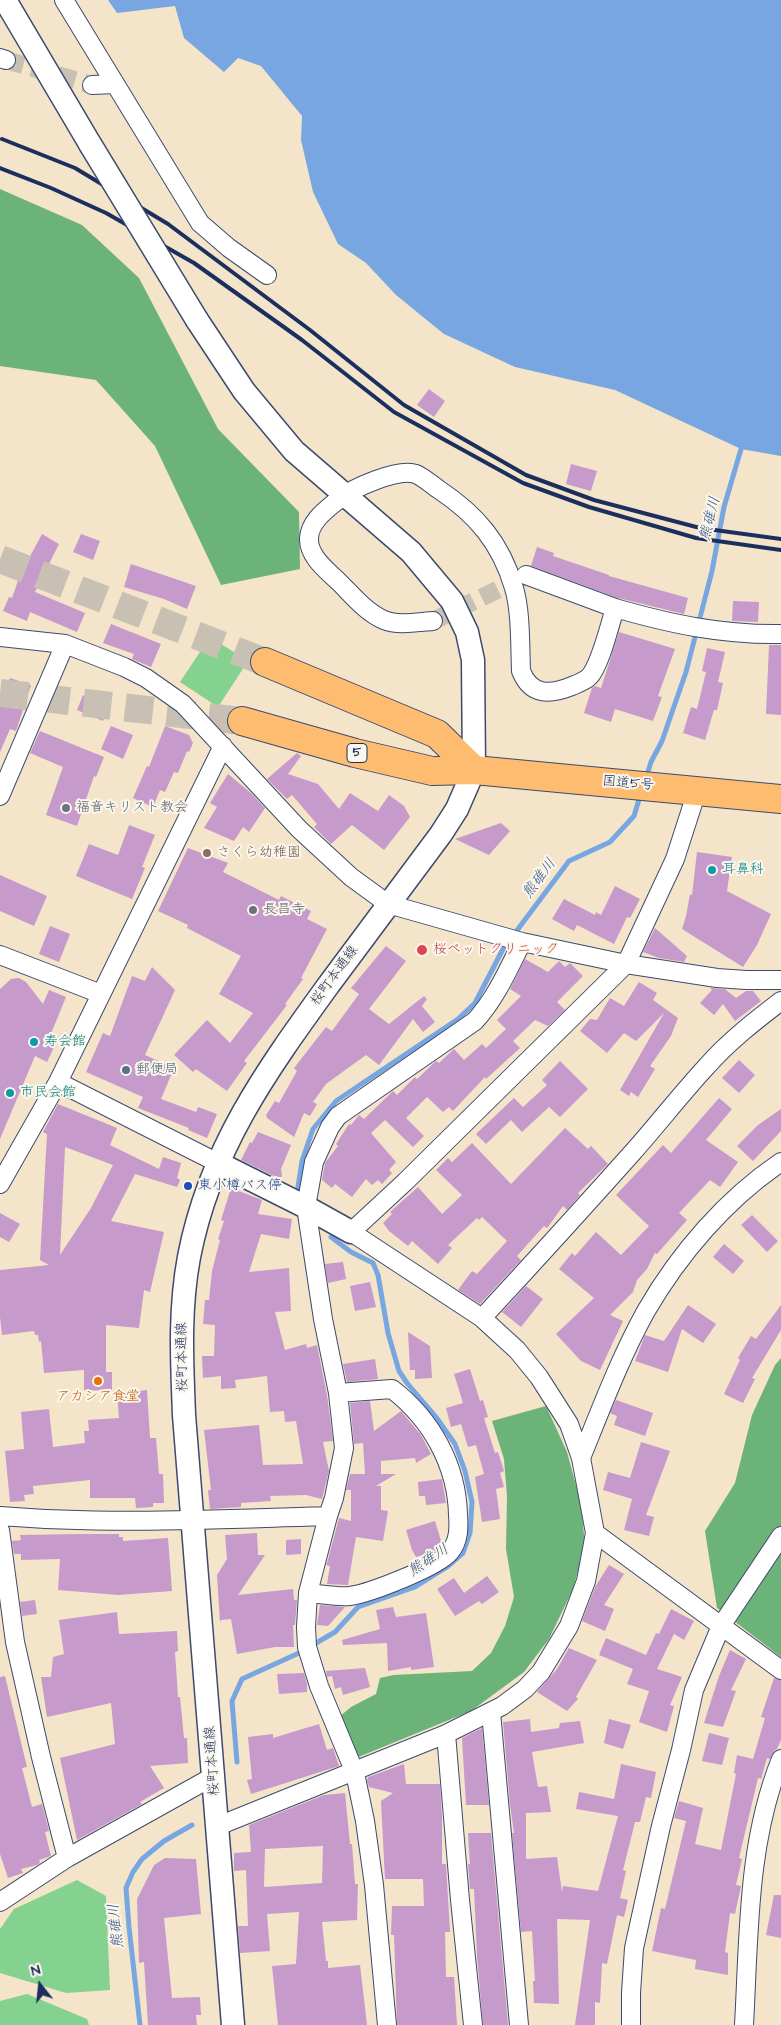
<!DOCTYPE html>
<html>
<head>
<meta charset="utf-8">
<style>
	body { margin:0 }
	#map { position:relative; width:781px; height:2025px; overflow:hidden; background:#f4e4ca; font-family:"Architects Daughter",sans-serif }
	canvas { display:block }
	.north { position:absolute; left:15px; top:1960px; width:50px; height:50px; -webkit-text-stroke:4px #fbf7ec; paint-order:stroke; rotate:344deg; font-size:14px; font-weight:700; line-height:20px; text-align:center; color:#1b2f5e }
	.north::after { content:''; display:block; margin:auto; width:18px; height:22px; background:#1b2f5e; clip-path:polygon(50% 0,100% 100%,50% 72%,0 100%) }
</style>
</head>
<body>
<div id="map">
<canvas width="781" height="2025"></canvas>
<div class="north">N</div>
</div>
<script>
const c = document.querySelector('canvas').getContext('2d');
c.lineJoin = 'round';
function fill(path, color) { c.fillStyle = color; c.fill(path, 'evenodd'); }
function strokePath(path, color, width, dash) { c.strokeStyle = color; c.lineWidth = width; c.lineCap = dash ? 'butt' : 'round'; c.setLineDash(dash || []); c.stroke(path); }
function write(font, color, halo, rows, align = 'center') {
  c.font = font + ' "Architects Daughter","Klee One",sans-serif'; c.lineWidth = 4; c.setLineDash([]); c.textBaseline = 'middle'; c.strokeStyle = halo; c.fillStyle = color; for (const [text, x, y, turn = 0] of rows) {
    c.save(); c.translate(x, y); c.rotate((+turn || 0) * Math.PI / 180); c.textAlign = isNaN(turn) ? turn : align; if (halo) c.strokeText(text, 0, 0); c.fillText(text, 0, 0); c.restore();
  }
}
fill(new Path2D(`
	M210 637 248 661 218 707 180 682Z
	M77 1880 106 1896 110 1990 66 1993 0 1973V1929L14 1909Z
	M27 1994 87 2019 89 2025H0V2001Z`), '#85d18f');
fill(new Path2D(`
	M0 189 82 225 139 278 218 429 299 512 300 569 221 585 155 446 96 380 0 366Z
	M781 1358V1657L717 1608 705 1531 735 1483 752 1415 775 1365Z
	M546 1406 567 1452 581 1504 585 1545 573 1589 549 1639 524 1672 471 1711 356 1758 339 1717 351 1707 376 1694 380 1678 394 1675 472 1671 491 1653 505 1626 514 1597 506 1549 507 1496 504 1459 492 1421Z`), '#6cb37a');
fill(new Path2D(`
	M108 0H781V456L741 449 615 390 515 367 444 334 396 295 366 263 338 244 313 192 301 140 302 116 261 66 238 58 224 72 184 38 175 6 117 13Z`), '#78a6e1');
strokePath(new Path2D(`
	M646 778 651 762 662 741 686 672 712 571 724 507 741 449
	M298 1187 302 1161 313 1129 336 1101 458 1019 475 1003 503 949 569 861 610 842 634 816 641 793
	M237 1762 232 1701 242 1679 299 1653 335 1632 358 1607 415 1587 447 1567 463 1553 470 1533 472 1502 465 1471 455 1444 436 1417 407 1383 399 1371 388 1333 378 1275 373 1263 351 1252 331 1237
	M140 2025 129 1927 126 1888 133 1872 142 1859 164 1841 192 1825`), '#78a6e1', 5);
fill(new Path2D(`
	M429 389 445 401 434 417 417 405Z
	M571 464 597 471 591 491 566 484Z
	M42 534 59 544 35 592 85 613 77 632 30 612 27 621 3 611 9 597 12 598 20 575Z
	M81 534 100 541 93 560 73 552Z
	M537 547 554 553 553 556 609 575V576L688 598 684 614 618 598 531 566Z
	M131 564 196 586 187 609 164 599 124 587Z
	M733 601 759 602 758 622 732 621Z
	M111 624 161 644 151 667 132 659 134 654 103 643Z
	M619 632 675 649 658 696 662 697 653 721 615 709 611 722 584 713 592 688 595 686 601 688Z
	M769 645H781V715L766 714Z
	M707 648 725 652 718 682 723 683 717 710H714L705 740 683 733 691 707 697 709 706 672 702 671Z
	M10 678 31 685 16 731 10 729 0 752V707Z
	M83 695 109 706 103 721 77 710Z
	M111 726 133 735 123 759 101 749Z
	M165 726 189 735 193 743 189 752 187 751 178 773 174 772 165 792 160 790 153 807 133 798 147 766 149 767Z
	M40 731 104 757 96 777 94 776 77 826 46 815 63 767 30 753Z
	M297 753 301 756 288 774 318 784 339 809 350 793 378 811 389 795 404 806 410 817 384 850 352 825 331 844 314 827 317 824 292 795 287 799 267 779Z
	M228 774 251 793 265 808 249 832 243 827 234 841 204 828 217 807 210 803Z
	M501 823 510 831 489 855 455 839Z
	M129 825 155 835 142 867 145 868 132 899 76 876 89 844 118 855Z
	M188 848 228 863 223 872 279 900 281 896 311 911 307 919 327 929 301 978 303 979 285 1004 287 1005 244 1061 247 1063 227 1091 196 1069 193 1072 174 1055 207 1020 230 1043 253 1013 219 994 241 956 187 928 188 925 158 911Z
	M697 852 732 857 727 891 771 914 757 945 743 967 682 929 686 916 690 894 692 895Z
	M0 875 47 896 34 926 0 911Z
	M615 886 640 899 630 918 627 917 614 944 577 925 574 931 552 919 564 899 595 915 596 912 601 915Z
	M50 926 70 934 59 962 39 954Z
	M655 928 687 956 684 962 659 958 643 952Z
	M386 946 406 961 369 1009 389 1024 424 996 427 999 422 1006 435 1022 423 1032 413 1019 379 1065 366 1055 326 1084 313 1102 317 1104 310 1116 304 1113 294 1137 267 1118 266 1115 275 1101 279 1103 297 1071 294 1068 326 1027 332 1031 359 994 351 988Z
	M525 959 548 972 559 961 565 967 570 963 583 976 557 1002 565 1010 548 1026 535 1020 513 1041 520 1048 486 1079 485 1077 453 1111 449 1107 443 1112 427 1097 406 1118 424 1136 413 1147 385 1120 371 1133 396 1162 389 1170 392 1173 382 1184 378 1180 372 1185 366 1179 352 1197 335 1184 332 1188 322 1180 325 1163 338 1146 336 1144 349 1124 351 1125 359 1115 364 1119 393 1091 397 1095 415 1077 417 1079 436 1061 439 1063 454 1049 464 1060 482 1044 486 1048 506 1029 497 1020 521 996 510 989Z
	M152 967 175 990 145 1055 174 1068 161 1099 196 1112 198 1107 217 1114 207 1138 188 1130 189 1128 138 1108 143 1097 86 1072 103 1033 110 1036 132 976 145 981Z
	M19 978 26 982 43 1004 49 990 66 997 50 1036 58 1039 47 1062 35 1056 0 1139V989L11 979Z
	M639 982 657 993 653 1000 678 1018 671 1036 650 1066 655 1069 638 1097 631 1092 629 1096 620 1090 664 1013 636 1041 624 1033 607 1053 580 1031 590 1019 597 1020 610 998 624 1006Z
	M710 988 725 989 736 998 746 991H753L761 1001 735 1021 723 1004 714 1015 700 1003 712 990Z
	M739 1060 755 1075 739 1093 722 1078Z
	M560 1061 588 1089 560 1117 549 1107 522 1132 511 1120 486 1144 476 1134 514 1098 523 1107 547 1085 542 1080Z
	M719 1098 732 1109 706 1140 738 1162 720 1187 710 1180 679 1213 687 1220 657 1254 655 1253 647 1269 637 1280 633 1292 610 1315 623 1321 600 1370 581 1361 556 1334 594 1298 559 1269 572 1253 575 1256 596 1232 621 1255 649 1226 616 1195 663 1145 671 1153Z
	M58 1104 117 1128 110 1145 159 1169 163 1157 181 1163 177 1178 180 1180 177 1187 135 1174 111 1221 164 1232 150 1292 144 1290 139 1328 106 1325V1372H112V1391L84 1390V1370L44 1373 41 1341 39 1342 38 1335H35L34 1331 2 1335 0 1317V1270L49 1265 40 1260 47 1134 43 1132ZM65 1147 113 1165 91 1208 60 1255Z
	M781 1109V1131L753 1161 737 1146 758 1125Z
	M565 1128 588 1149 591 1146 608 1164 578 1193 580 1195 567 1210 563 1206 547 1228 544 1226 517 1256 521 1260 480 1304 458 1290 472 1271 477 1274 507 1241 482 1217 479 1220 477 1218 448 1245 452 1248 438 1264 412 1241 408 1246 389 1231 383 1223 392 1214 390 1212 418 1187 442 1214 462 1195 436 1170 448 1158 452 1162 472 1143 511 1184Z
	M258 1132 291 1145 281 1169 282 1176 280 1179 241 1160 250 1142 252 1143Z
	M231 1188 262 1200 258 1214 292 1219 289 1239 261 1234 249 1272 289 1268 291 1311 275 1312 285 1350 306 1344 307 1348 317 1345 327 1395 333 1441 323 1442 329 1471 322 1499 306 1495 270 1496 271 1501 241 1503V1507L210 1509 208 1490H211L204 1430 259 1425 263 1465 303 1464 296 1421 285 1422 284 1411 270 1412 267 1376 235 1380 236 1388 221 1389V1376L203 1378 202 1356H214L215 1325 203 1324 205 1300H209L212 1271 220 1240 218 1239 224 1221 221 1220Z
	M0 1213 20 1224 9 1242 0 1237Z
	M752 1215 778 1241 767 1252 741 1225Z
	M724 1244 744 1261 733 1274 713 1257Z
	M343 1262 346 1279 328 1283 325 1264Z
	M370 1282 376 1307 355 1311 350 1286Z
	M526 1286 543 1299 521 1327 502 1312Z
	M688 1305 716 1324 703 1343 682 1329 668 1372 635 1361 645 1335 664 1341Z
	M781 1305V1330L752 1378 755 1379 743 1403 724 1394 740 1360 738 1358 751 1336 756 1339Z
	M408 1332 430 1346 432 1378 415 1379V1370H410Z
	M375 1359 378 1379 347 1382 343 1364Z
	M470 1369 480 1401 483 1400 488 1417 484 1418 495 1453 498 1452 504 1471 500 1473 504 1487 496 1489 500 1519 482 1522 475 1477 484 1474 476 1445 468 1447 461 1424 451 1427 446 1408 463 1403 454 1374Z
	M147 1390 150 1438H156L159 1474H163L164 1503H153V1507L136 1508 135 1498H90V1480L33 1486 34 1494 24 1495 25 1501 10 1502 5 1451 24 1449 21 1412 49 1409 53 1447 85 1443 84 1431H89L88 1420 119 1418 117 1393Z
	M616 1400 653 1413 645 1436 614 1425 617 1416 610 1413Z
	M370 1401 374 1431 401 1411 421 1435 431 1454 416 1463 415 1458 381 1461V1474H396L376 1486H381V1510L388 1511 383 1541 356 1537 348 1585 327 1584 330 1566 326 1565 327 1563 339 1518 351 1521V1490H346L350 1474H365L363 1443 354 1444 350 1403Z
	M641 1442 670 1451 646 1515 654 1517 649 1536 624 1530 632 1499 603 1490 608 1472 630 1478Z
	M442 1479 446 1503 426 1505 425 1496H419L418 1482Z
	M435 1521 442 1544 433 1552 416 1557 412 1550 406 1530Z
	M257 1533 258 1555H265L238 1595 293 1589 294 1600H297L295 1625H293L294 1647H275L237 1654 231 1619 221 1620 220 1622 217 1575 227 1559 225 1535Z
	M81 1534H119V1537H123V1541L168 1538 172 1591 118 1595 58 1590 60 1559 21 1560V1554H14L12 1541 21 1540 20 1535Z
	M301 1539V1554L286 1555V1540Z
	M609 1565 624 1574 604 1605 614 1609 605 1631 582 1621 595 1587Z
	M487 1576 499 1592 482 1604 479 1601 455 1616 437 1589 454 1578 464 1593Z
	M35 1600 37 1614 22 1616 20 1602Z
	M320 1605 334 1606 345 1607 328 1626 317 1625Z
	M393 1607 396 1617 426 1613 434 1667 411 1670V1667L388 1671 387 1643 343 1645 342 1640 380 1629 376 1610Z
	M671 1609 694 1621 684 1640 674 1634 657 1669 682 1677 670 1705 674 1706 667 1732 639 1722 649 1691 627 1684 633 1669 599 1655 606 1638 646 1655 656 1633 659 1634Z
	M117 1612 119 1634 177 1631 178 1651 175 1652 178 1697H180L184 1738H187L188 1763 150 1766 164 1788 140 1802 142 1804 77 1840 60 1758 115 1744 111 1703 47 1717 41 1677H51L53 1657 64 1654 59 1620Z
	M569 1648 597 1660 576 1697 578 1699 567 1711 537 1692 557 1669Z
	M730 1650 746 1659 731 1690 736 1691 723 1727 704 1723 719 1676Z
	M365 1668 370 1687 343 1695 341 1687 335 1689 332 1676 327 1677 326 1671Z
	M304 1673 307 1684V1692L279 1694 277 1674Z
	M5 1676 27 1767 22 1768 32 1807 42 1804 49 1831 45 1832 51 1856 39 1860 40 1863 37 1865 21 1869 23 1873 8 1878 0 1854V1677Z
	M774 1678 781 1680V1740L777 1749 774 1751 770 1759 767 1758 761 1779 758 1778 739 1858 742 1859 736 1885 741 1886 735 1914 730 1913 725 1952 728 1953V1975L695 1969 696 1960 652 1951 661 1908 665 1909 686 1821 674 1818 679 1801 703 1808 695 1844 721 1850 736 1774 734 1773 737 1755 753 1759 765 1718 761 1717Z
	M530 1719 531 1732 559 1728 560 1723 580 1721 584 1743 532 1752 538 1787 547 1786 551 1812 526 1813V1859L557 1857 562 1892 563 1886 598 1891 618 1816 576 1809 579 1792 614 1799 621 1764 656 1772 651 1798 646 1797 640 1822H635L623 1870 626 1871 620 1898 628 1900 624 1917 617 1915 607 1964 602 1963 600 2003 595 2002V2025H575L590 1920 557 1919 559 2004 534 2003 533 1981H535L532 1931 521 1932 512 1833H514L510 1805 503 1722Z
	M609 1719 631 1725 623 1749 604 1743Z
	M319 1724 327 1750 333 1748 339 1766 251 1794 247 1780 252 1779 248 1737 273 1734V1738Z
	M482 1728 489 1805H466L462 1738Z
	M709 1733 729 1738 722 1765 702 1761Z
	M404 1764 406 1784H440L442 1817V1864H446L450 1932H445L446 1977H454L457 2025H397L394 1935H391L392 1906H424L423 1879H385L381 1801 393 1793 369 1787 367 1781 368 1777Z
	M345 1793 350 1844H352L355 1884H358L357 1920 322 1922 326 1961H328V1968L360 1965 367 2025H278L272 1966 296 1964 299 1912 267 1914 270 1951 240 1953 238 1926H248L246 1870 234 1871V1853L251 1852 249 1825 324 1795ZM323 1846 322 1883 264 1887 265 1849Z
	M468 1833H491L508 2025H483L477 1956 474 1889H470L468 1864H470Z
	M165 1858 196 1859 201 1914 164 1918 172 1998 200 1997 201 2015H196L197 2025H148L144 1962 139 1963 137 1899 154 1865Z
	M774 1895H781V1938L766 1935Z`), '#c69acb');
strokePath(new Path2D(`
	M6 60 92 85
	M433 621 526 576`), '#c9c0b4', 18, [18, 9]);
strokePath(new Path2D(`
	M0 559 265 662
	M0 693 242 721`), '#c9c0b4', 28, [28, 14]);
const minor = new Path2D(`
	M64 0 200 223 229 248 267 275
	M0 58 6 60
	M92 85 115 84
	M526 575 615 608
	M433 621C418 622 398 626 384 620 367 613 353 596 340 583 328 571 308 557 309 538 310 521 326 510 338 500 352 488 398 468 416 474 423 477 431 484 438 489 476 514 501 543 514 588 521 611 520 647 521 671 531 696 550 695 572 686 577 684 585 681 589 677 600 666 610 624 615 608 671 624 722 635 781 634
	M0 637 65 644 124 667 146 678 183 704 299 829 351 877 388 904 522 942 626 964 717 978 746 980H781
	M0 796 65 644
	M0 955 101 994
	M58 1082 218 1163
	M0 1184 58 1082 223 746
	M482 1318C533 1263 583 1208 633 1152 658 1124 681 1094 707 1066 729 1041 755 1021 781 1001
	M581 1458C601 1409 620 1358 646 1311 679 1254 726 1199 781 1162
	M0 1516C109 1525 219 1519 328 1516
	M0 1530 15 1642 41 1757 67 1858
	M595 1533 781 1670
	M308 1593C321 1594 337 1597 350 1596 370 1593 438 1567 450 1552 459 1541 459 1528 458 1515 457 1465 431 1419 392 1389L338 1393
	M491 1712 519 2025
	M446 1734 460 1900 473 2025
	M218 1826 446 1734 502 1706 525 1689 541 1672 569 1626 586 1581 595 1533 581 1458 569 1424 539 1377 517 1350 482 1318 351 1232 405 1182 626 964 675 859 697 791
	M0 1902 67 1858 214 1776
	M387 2025 374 1885 365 1821 355 1773 319 1686 307 1647 306 1627 308 1593 328 1516 334 1498 344 1448 338 1393 323 1319 306 1207 314 1162 330 1127 338 1116 475 1021C496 998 508 970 522 942
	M631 2025V1993L634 1948 661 1826 681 1750 694 1690 721 1626 781 1536
	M744 2025C749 1936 747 1843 781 1759`);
const tertiary = new Path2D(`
	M5 0 90 144
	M197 320 244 391 294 451 411 552 452 601 467 632 473 660 474 770 457 809 441 834C404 883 367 933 330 983 267 1070 210 1148 189 1257 179 1310 182 1362 184 1415L233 2025
	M218 1163 306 1207 351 1232`);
const trunk = new Path2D(`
	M265 662 437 734 474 770
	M242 721 355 753 432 771 474 770 781 799`);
strokePath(minor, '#3c4a6e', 20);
strokePath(tertiary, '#3c4a6e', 25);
strokePath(trunk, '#3c4a6e', 30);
strokePath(minor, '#fff', 18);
strokePath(tertiary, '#fff', 22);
strokePath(trunk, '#febc70', 28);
strokePath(new Path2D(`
	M2 139 75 168 168 224 310 330 404 405 526 475 594 500 700 528 781 539
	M0 168 51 188 106 213 194 263 302 340 394 412 523 483 589 507 696 538 781 550`), '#1b2f5e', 4);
const tertiaryBridge = new Path2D(`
	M90 144 197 320`);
strokePath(tertiaryBridge, '#3c4a6e', 25, []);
strokePath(tertiaryBridge, '#fff', 22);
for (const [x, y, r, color] of [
	[66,808,5,"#6b7280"],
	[207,853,5,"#8d6e63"],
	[712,870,5,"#0f9aa8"],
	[253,910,5,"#6b7280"],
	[422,950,6,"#e0444e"],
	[34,1042,5,"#0f9aa8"],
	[126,1070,5,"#5c6f8a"],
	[10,1093,5,"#0f9aa8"],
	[188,1186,5,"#1a4fb4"],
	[98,1381,5,"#e8710a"]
]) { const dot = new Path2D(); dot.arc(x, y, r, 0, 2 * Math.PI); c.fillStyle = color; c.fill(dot); strokePath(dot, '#fbf7ec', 2); }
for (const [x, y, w] of [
	[357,753,20]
]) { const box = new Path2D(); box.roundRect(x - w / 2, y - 9.5, w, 19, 4); c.fillStyle = '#fbf7ec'; c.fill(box); strokePath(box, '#1b2f5e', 1); }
write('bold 12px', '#1b2f5e', null, [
	["5",357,753]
]);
write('14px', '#1b2f5e', '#fbf7ec', [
	["国道5号",628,784,5],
	["桜町本通線",335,976,-54],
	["桜町本通線",183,1357,-91],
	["桜町本通線",213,1761,-94]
]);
write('14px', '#5b616d', '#fbf7ec', [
	["福音キリスト教会",76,808],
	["長昌寺",263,910]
], 'left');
write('14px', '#785e54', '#fbf7ec', [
	["さくら幼稚園",217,853]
], 'left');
write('14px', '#0d838f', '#fbf7ec', [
	["耳鼻科",722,870],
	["寿会館",44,1042],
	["市民会館",20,1093]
], 'left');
write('14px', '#be3a42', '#fbf7ec', [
	["桜ペットクリニック",433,950]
], 'left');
write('14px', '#4e5e75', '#fbf7ec', [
	["郵便局",136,1070]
], 'left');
write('14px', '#164399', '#fbf7ec', [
	["東小樽バス停",198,1186]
], 'left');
write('14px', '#c56008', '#fbf7ec', [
	["アカシア食堂",98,1397]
]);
write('italic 15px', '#3c598c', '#fbf7ec', [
	["熊碓川",711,519,-76],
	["熊碓川",540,879,-53],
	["熊碓川",429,1561,-34],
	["熊碓川",117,1926,-96]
]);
</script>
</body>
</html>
